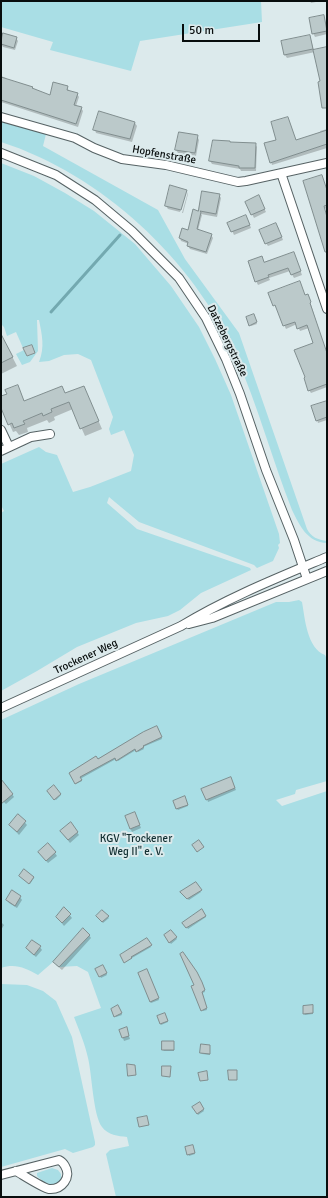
<!DOCTYPE html>
<html>
<head>
<meta charset="utf-8">
<style>
	body { margin:0 }
	#map { position:relative; width:328px; height:1198px; overflow:hidden; background:#dceaec; font-family:Signika,sans-serif }
	canvas { display:block }
	.frame { position:absolute; inset:0; border:2px solid #080d0d; pointer-events:none }
	.scale { position:absolute; left:182px; top:24px; width:78px; height:18px; box-sizing:border-box; border:2px solid #080d0d; border-top:0; padding-left:5px; font-size:12px; line-height:14px; white-space:nowrap; color:#080d0d; -webkit-text-stroke:3px #dceaec; paint-order:stroke }
</style>
</head>
<body>
<div id="map">
<canvas width="328" height="1198"></canvas>
<div class="frame"></div>
<div class="scale">50 m</div>
</div>
<script>
const c = document.querySelector('canvas').getContext('2d');
c.lineJoin = 'round';
function fill(path, color) { c.fillStyle = color; c.fill(path, 'evenodd'); }
function strokePath(path, color, width, dash) { c.strokeStyle = color; c.lineWidth = width; c.lineCap = dash ? 'butt' : 'round'; c.setLineDash(dash || []); c.stroke(path); }
function write(font, color, halo, rows, align = 'center') {
  c.font = font + ' Signika,sans-serif'; c.lineWidth = 4; c.setLineDash([]); c.textBaseline = 'middle'; c.strokeStyle = halo; c.fillStyle = color; for (const [text, x, y, turn = 0] of rows) {
    c.save(); c.translate(x, y); c.rotate((+turn || 0) * Math.PI / 180); c.textAlign = isNaN(turn) ? turn : align; if (halo) c.strokeText(text, 0, 0); c.fillText(text, 0, 0); c.restore();
  }
}
fill(new Path2D(`
	M1 1H261L262 22 140 41 131 71 50 50 53 42 1 27Z
	M1 122 46 134 43 146 158 210 185 259 239 333 307 529C311 537 318 540 327 541V543C307 542 300 526 292 510 272 459 258 406 236 356 194 260 101 174 1 142Z
	M1 163 34 176 65 193 94 211 135 244 171 286 199 327 215 359 231 395 279 534 280 543 278 545 279 548 273 561 257 568 254 565 139 522 109 497 107 503 137 529 250 568 251 570 201 593 180 610 168 616 136 623 77 647 37 671 1 691V513L4 511 1 505V464L39 447 46 452 57 455 73 492 90 487 131 471 134 455 124 430 111 435 109 429 113 417 91 360 78 354 64 355 49 361 39 362C45 347 42 335 39 320H37L38 351 30 362 22 365 16 354 24 350 27 356 35 353 32 345 23 348 16 332 7 336 4 327 1 324Z
	M299 600 302 602C305 619 307 648 325 655L327 659V781L296 790 295 794 276 800 282 806 327 791V1197H116L106 1154 110 1150 129 1146 127 1137C118 1136 108 1135 102 1127 93 1115 92 1074 88 1058 85 1044 79 1030 74 1017L101 1008 88 972 77 966 59 967 53 962 38 975C26 968 15 963 1 968V720L79 684 276 602H289Z
	M1 984 27 985 43 991 56 1001 72 1037 95 1142V1145L93 1147 73 1153 65 1149 1 1167Z
	M52 1168 58 1170 61 1174V1180C54 1189 44 1183 37 1176V1173Z`), '#a9dee5');
fill(new Path2D(`
	M310 1H321L311 3Z
	M324 16 327 27V34L315 37 313 33Z
	M4 34 16 38 18 41 15 50 3 47 1 44Z
	M310 36 314 51 327 48V106L315 52 287 58 285 55 282 42Z
	M1 76 6 78 7 80 32 87 34 90 50 96 67 87 69 91 77 94 79 97 76 106 81 108 83 111 78 127 1 102Z
	M99 112 135 123 137 126 132 142 96 133 95 130Z
	M288 118 296 141 321 133 320 131 327 129V148L272 165 271 162 277 140Z
	M197 136 199 140 196 156 178 153 176 150Z
	M230 143 255 144 257 147 256 171H241L240 169 212 164 210 161Z
	M304 182 327 191V208L324 209 327 218V254Z
	M187 190V192H186L180 212 168 209 166 206Z
	M188 192V194L183 213H182Z
	M203 192 219 195 221 198 217 217 201 214 202 215 198 230 211 235 213 238 207 254 190 249 188 246 189 244 181 241 180 238 188 231 199 212Z
	M260 200 266 212 254 218 246 202Z
	M248 220 251 228 234 235 229 224Z
	M278 227 283 240 268 246 266 243Z
	M295 256 302 275 294 278 290 271 269 278 270 280 258 285 256 281 264 263Z
	M270 294 305 296 308 295 327 356V387L311 393 309 390 314 344 309 328 300 331 297 324 286 329Z
	M253 315 257 324 251 326 247 317Z
	M1 335 17 366 1 374Z
	M17 387 25 402 66 394 84 387 102 429 85 436 73 409 54 417 55 420 49 423 47 420 27 428 28 432 19 435 16 431 13 432 1 405V397L8 394Z
	M327 402V420L318 423 317 420Z
	M158 728 162 739 143 747 144 749 138 752 136 750 118 761 116 759 80 779 82 781 76 784 70 773Z
	M232 781 236 790 208 802 207 799Z
	M1 789 12 794 14 797 6 804 1 799Z
	M49 793 60 794 61 795 56 800Z
	M185 799 188 806 178 810 177 809Z
	M18 815 27 825 19 835 10 825Z
	M136 816 141 828 132 832 130 828Z
	M71 824 79 835 70 843 63 834Z
	M55 853 57 856 48 863 41 855Z
	M21 877H34V878L30 884Z
	M196 884 201 892 189 900 182 894Z
	M20 897 22 900 17 908 9 903 7 900Z
	M64 908 72 918 64 926 60 921Z
	M201 910 206 917 188 929 184 923Z
	M98 917H108L109 918 103 923Z
	M1 922 4 925 1 930Z
	M171 931 177 939 171 944 165 936Z
	M89 935 91 938 62 970 56 965Z
	M147 939 151 947 125 962Z
	M40 947 42 950 36 957 29 951 27 948Z
	M103 966 107 975 101 978 96 969Z
	M147 971 159 1000 151 1003 140 974Z
	M198 974 205 992 202 993 207 1010 203 1011 195 986Z
	M118 1007 122 1015 116 1017 112 1009Z
	M313 1008V1014L305 1015 304 1014Z
	M165 1014 168 1022 161 1025 158 1017Z
	M126 1028 130 1039 124 1041 120 1030Z
	M174 1043V1051H164L163 1050Z
	M210 1046V1055L202 1054 201 1053Z
	M200 1104 204 1111 198 1115 194 1107Z
	M186 1147H193L195 1154 189 1156Z`), '#0003');
strokePath(new Path2D(`
	M51 312 120 235`), '#73a9b0', 3);
const building = new Path2D(`
	M324 15 327 31 312 34 309 18Z
	M3 33 17 37 14 48 1 44Z
	M310 35 313 49 284 55 281 41Z
	M327 47V108H322L318 82 320 81 313 50Z
	M1 77 33 87 32 88 50 95 53 82 68 86 67 90 78 93 74 105 82 107 76 124 1 100Z
	M99 111 135 122 130 139 93 130Z
	M288 117 296 140 327 130V144L270 163 264 143 276 140 271 122Z
	M179 132 198 135 195 153 175 150Z
	M213 140 230 141V142L256 143 255 168H239V166L209 161Z
	M322 175 327 190V205L324 206 327 217V252H325L303 181Z
	M170 185 187 190 181 210 165 206Z
	M202 191 220 194 216 214 200 211 201 212 197 229 212 234 206 252 187 246 188 242 179 238 182 228 188 230 193 209 198 211Z
	M259 195 265 209 251 215 245 202Z
	M246 215 250 225 231 232 227 223Z
	M276 223 282 237 265 244 259 230Z
	M294 252 301 271 291 275 288 268 268 275 269 277 255 282 248 261 262 256 264 262Z
	M300 281 305 295 308 294 311 302 310 303 327 353V384L308 391 304 378 305 377 294 350 313 343 307 325 297 329 295 322 283 326 275 305 273 306 268 293Z
	M254 314 257 322 249 326 246 317Z
	M1 334 13 357 1 363Z
	M32 345 35 353 27 356 23 348Z
	M18 385 24 401 62 386 65 393 84 386 99 421 80 429 69 402 51 409 52 412 43 416 42 413 23 421 25 424 14 428 12 423 8 425 1 408V396L7 394 5 390Z
	M327 401V417L316 421 311 406Z
	M157 726 162 737 143 746 144 747 136 752 135 749 116 761 115 758 80 777 82 780 75 784 69 773 96 756 98 759 143 732Z
	M231 777 235 788 206 800 201 789Z
	M1 779 13 794 1 804Z
	M54 785 61 794 54 800 47 791Z
	M185 796 188 805 176 809 173 801Z
	M135 812 140 825 130 829 125 816Z
	M18 814 26 821 17 832 9 825Z
	M71 822 78 832 68 840 60 831Z
	M199 840 204 847 197 852 192 845Z
	M48 843 56 852 46 861 38 852Z
	M24 869 34 877 29 884 19 876Z
	M196 882 202 890 187 899 180 892Z
	M12 890 21 896 15 906 6 900Z
	M64 907 71 914 62 923 56 917Z
	M202 909 206 916 186 928 182 923Z
	M102 910 109 916 102 922 96 916Z
	M83 928 90 935 59 967 53 962Z
	M171 930 177 937 169 943 164 935Z
	M147 938 152 945 131 957 132 958 124 963 120 955Z
	M32 940 41 946 34 955 26 948Z
	M183 952 197 972 202 982 205 990 202 992 207 1008 201 1011 191 986 194 985 180 954Z
	M103 965 107 973 99 977 95 969Z
	M147 969 159 998 150 1002 138 973Z
	M118 1005 122 1013 114 1017 111 1009Z
	M313 1005V1013L303 1014V1006Z
	M165 1013 168 1021 160 1024 157 1016Z
	M127 1027 129 1036 122 1038 119 1030Z
	M162 1041H174V1050H162Z
	M201 1044 210 1045V1054L200 1053Z
	M127 1064 135 1065 136 1075 128 1076Z
	M162 1066H171L170 1077 162 1076Z
	M228 1070H237V1080H229Z
	M207 1071 208 1080 200 1081 198 1073Z
	M200 1102 204 1109 197 1114 192 1107Z
	M147 1116 149 1125 139 1127 137 1118Z
	M193 1145 195 1153 187 1155 185 1147Z`);
fill(building, '#bbc9ca');
strokePath(building, '#818e8f', 1);
const minor = new Path2D(`
	M1 117 75 138 94 148 122 159 166 165 238 182 246 181 327 163
	M1 153 56 175 95 200 132 231 179 278 206 318 226 359 240 394 266 470 294 540 307 579
	M281 173 327 309
	M1 430 9 447
	M1 451 31 437 50 434
	M189 624 212 618 327 571
	M1 708 181 626C227 598 277 578 327 557
	M1 1175 59 1160C61 1161 64 1164 65 1166 72 1177 62 1190 49 1189 43 1188 23 1175 16 1171`);
strokePath(minor, '#566264', 10);
strokePath(minor, '#fff', 8);
write('11px', '#080d0d', '#dceaec', [
	["Hopfenstraße",164,155,10],
	["Datzebergstraße",227,341,64],
	["Trockener Weg",86,657,-25]
]);
write('11px', '#122f32', '#dceaec', [
	["KGV \"Trockener",136,839],
	["Weg II\" e. V.",136,852]
]);
</script>
</body>
</html>
